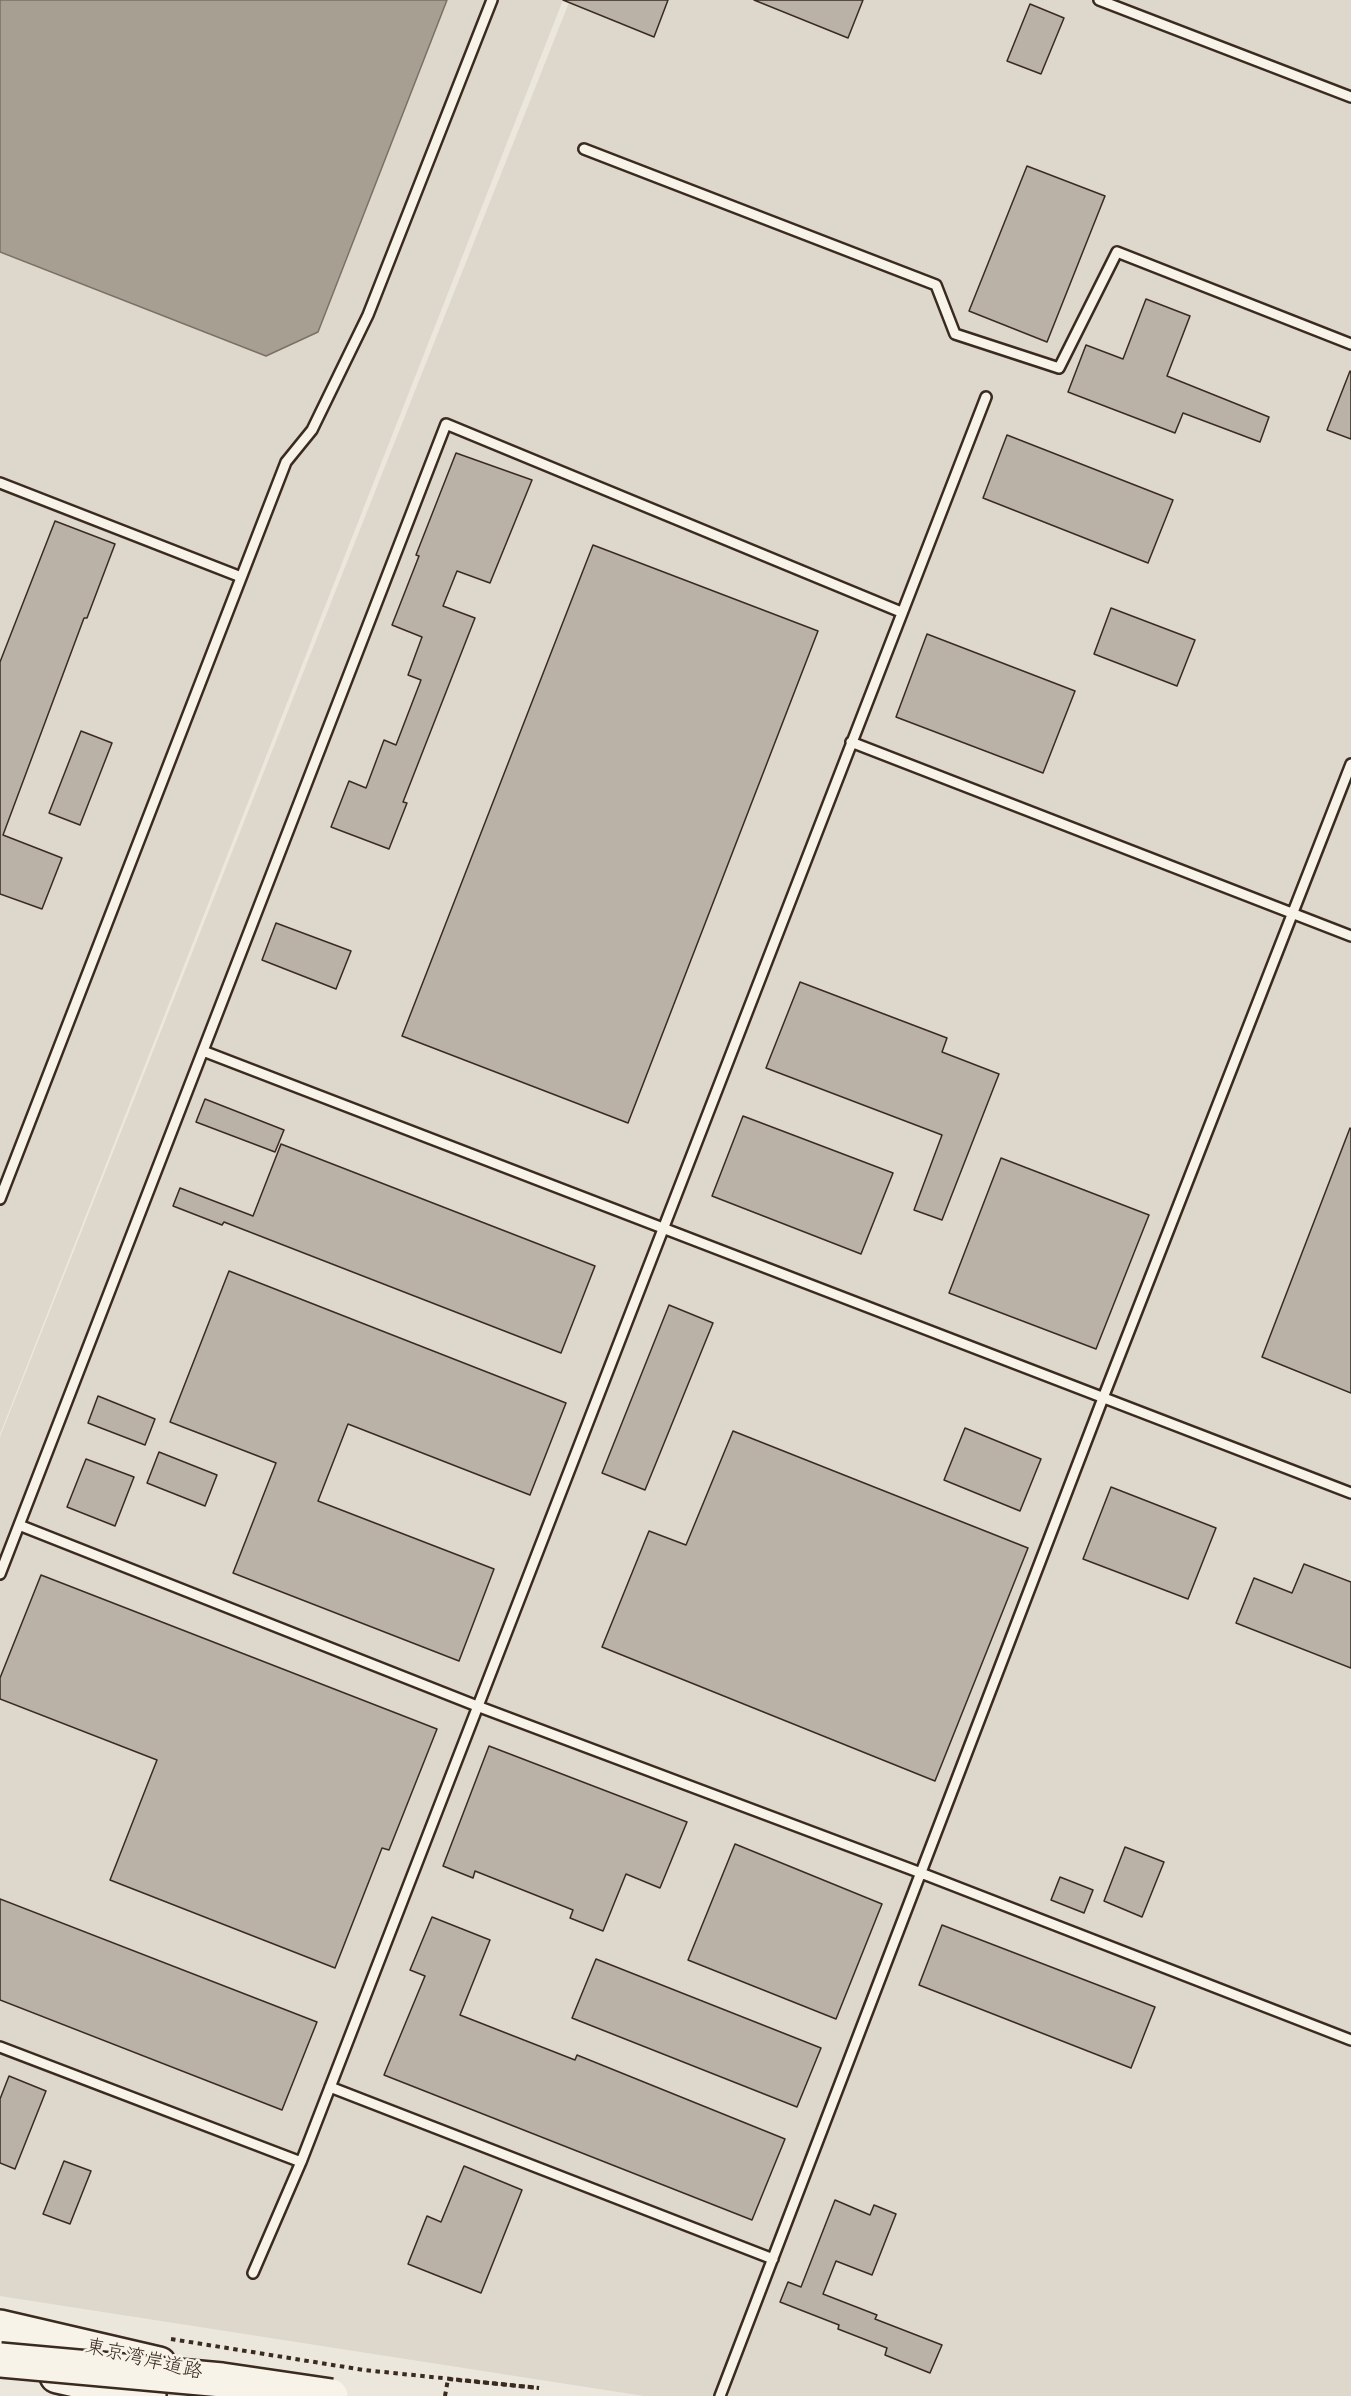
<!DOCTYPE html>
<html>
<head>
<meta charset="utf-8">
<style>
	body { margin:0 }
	canvas { display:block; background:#ece7dc }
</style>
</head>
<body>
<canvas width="1351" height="2396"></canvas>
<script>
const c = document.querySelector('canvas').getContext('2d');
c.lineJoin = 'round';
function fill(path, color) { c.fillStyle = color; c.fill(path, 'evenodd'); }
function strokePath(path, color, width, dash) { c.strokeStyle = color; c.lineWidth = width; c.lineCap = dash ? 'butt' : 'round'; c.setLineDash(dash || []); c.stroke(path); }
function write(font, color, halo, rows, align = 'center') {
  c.font = font + ' Sriracha,"Klee One",sans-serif'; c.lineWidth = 5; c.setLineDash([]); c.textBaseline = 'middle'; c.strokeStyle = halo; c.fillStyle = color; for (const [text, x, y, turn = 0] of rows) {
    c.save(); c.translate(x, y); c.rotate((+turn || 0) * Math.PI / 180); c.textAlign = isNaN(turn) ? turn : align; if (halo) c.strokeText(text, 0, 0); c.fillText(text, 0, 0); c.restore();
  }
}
fill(new Path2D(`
	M447 0H563L0 1434V252L266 356 318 332Z
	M570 0H1351V2396H644L0 2296V1437Z`), '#ddd7cc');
const water = new Path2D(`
	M0 0H447L318 332 266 356 0 252Z`);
fill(water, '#a89f93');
strokePath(water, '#7c7064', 1.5);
const building = new Path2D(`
	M563 0H668L654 37Z
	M754 0H863L848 38Z
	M1030 4 1064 18 1041 74 1007 61Z
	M1027 166 1105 196 1047 342 969 311Z
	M1146 299 1190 316 1167 376 1269 417 1260 442 1183 413 1175 433 1068 392 1086 345 1123 359Z
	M1350 371 1351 372V439L1327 430Z
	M1007 435 1173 500 1148 563 983 498Z
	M456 453 532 480 490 583 457 571 443 606 475 618 403 802 407 803 389 849 331 827 349 781 366 788 384 740 396 745 421 680 408 675 422 637 392 625 419 556 416 555Z
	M55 521 115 544 87 618H84L3 835 62 858 42 909 0 894V662Z
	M593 545 818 631 628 1123 402 1036Z
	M1111 608 1195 640 1177 686 1094 654Z
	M927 634 1075 691 1043 773 896 717Z
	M81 731 112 743 80 825 49 813Z
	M276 923 351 951 336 989 262 960Z
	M800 982 947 1038 942 1052 999 1074 942 1220 914 1210 942 1135 766 1068Z
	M205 1099 284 1130 275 1152 196 1122Z
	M743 1116 893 1173 861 1254 712 1196Z
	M1350 1128 1351 1129V1393L1262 1357Z
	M281 1144 595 1266 561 1353 224 1222 222 1225 173 1206 180 1188 253 1216Z
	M1001 1158 1149 1215 1096 1349 949 1293Z
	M229 1271 566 1403 530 1495 348 1424 318 1501 494 1569 459 1661 233 1573 276 1463 170 1422Z
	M669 1305 713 1323 645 1490 602 1473Z
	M98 1396 155 1419 145 1445 88 1423Z
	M965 1428 1041 1459 1020 1511 944 1480Z
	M733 1431 1028 1548 935 1781 602 1647 649 1531 686 1545Z
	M159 1452 217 1475 205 1506 147 1483Z
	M86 1459 134 1477 115 1526 67 1507Z
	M1111 1487 1216 1528 1188 1599 1083 1559Z
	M1304 1564 1351 1582V1668L1236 1623 1254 1578 1292 1593Z
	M41 1575 437 1729 389 1850 382 1848 335 1968 110 1880 157 1760 0 1699V1678Z
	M489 1746 687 1822 660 1888 626 1874 603 1931 570 1918 573 1910 475 1871 473 1878 443 1866Z
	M735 1844 882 1904 836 2019 688 1960Z
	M1125 1847 1164 1862 1142 1917 1104 1901Z
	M1060 1877 1093 1890 1084 1913 1051 1900Z
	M0 1899 317 2022 282 2110 0 2000Z
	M432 1917 490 1940 460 2015 575 2060 577 2055 785 2139 752 2220 384 2075 425 1976 410 1970Z
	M942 1925 1155 2007 1131 2068 919 1985Z
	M596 1959 821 2048 797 2107 572 2018Z
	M9 2076 46 2091 15 2169 0 2163V2099Z
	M64 2161 91 2171 70 2224 43 2214Z
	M464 2166 522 2190 481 2293 408 2264 427 2216 441 2222Z
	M835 2200 870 2215 874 2205 896 2214 872 2275 836 2261 823 2294 877 2315 875 2319 942 2345 930 2373 885 2355 887 2348 838 2329 839 2325 780 2302 788 2282 801 2287Z`);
fill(building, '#bab2a7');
strokePath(building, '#3b2a1e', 1.5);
const lane = new Path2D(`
	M1099 0 1351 97
	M584 149 936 285 955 334 1059 368 1117 252 1351 344
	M0 483 241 577
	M851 742 1351 936
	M203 1051 1351 1493
	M0 1199 286 462 312 430 368 315 492 0
	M19 1525 477 1706 921 1873 1351 2040
	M0 1574 446 424 901 612
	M0 2047 301 2162
	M330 2087 773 2259
	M253 2273 301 2162 986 397
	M720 2396 1103 1398 1351 764`);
const highway = new Path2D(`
	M0 2327 159 2364
	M57 2376 149 2396`);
strokePath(lane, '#3b2a1e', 14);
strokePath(highway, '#3b2a1e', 38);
strokePath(new Path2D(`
	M171 2339 364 2370 539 2388`), '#3b2a1e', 4, [4.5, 4.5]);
strokePath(lane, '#f7f3e8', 9);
strokePath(highway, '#f7f3e8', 33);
const highwayBridge = new Path2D(`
	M0 2360 222 2380 331 2396`);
strokePath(highwayBridge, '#3b2a1e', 38, []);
strokePath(new Path2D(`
	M445 2396 448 2379 539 2388`), '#3b2a1e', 4, [4.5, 4.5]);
strokePath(highwayBridge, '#f7f3e8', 33);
write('20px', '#3b2a1e', '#f7f3e8', [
	["東京湾岸道路",144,2360,13]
]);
</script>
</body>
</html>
